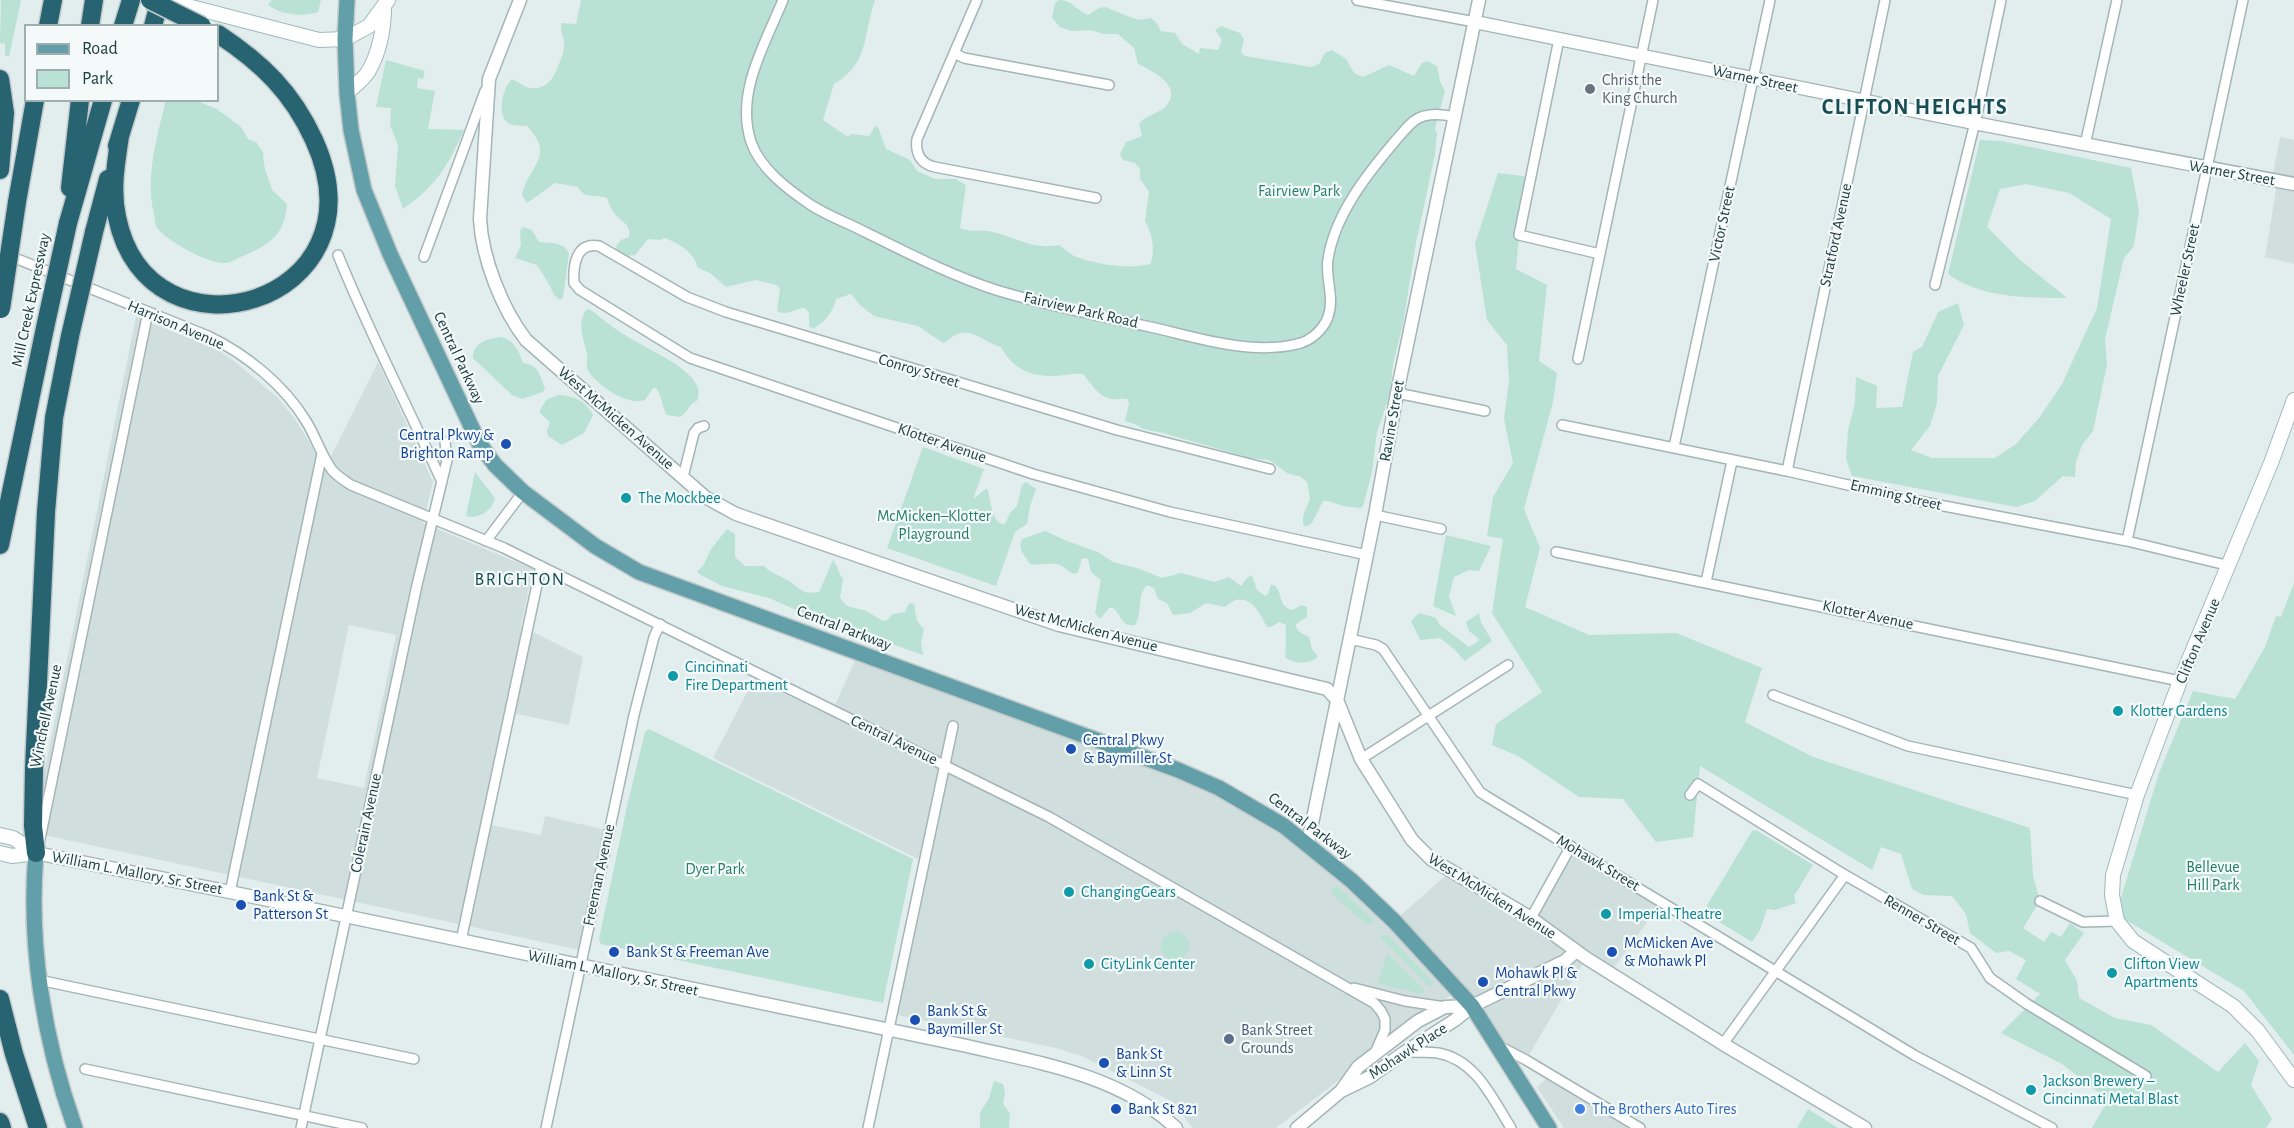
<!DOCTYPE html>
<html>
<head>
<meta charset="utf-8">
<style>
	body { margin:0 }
	#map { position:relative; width:2294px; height:1128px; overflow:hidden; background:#e2eeed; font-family:"Alegreya Sans",sans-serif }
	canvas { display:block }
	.legend { position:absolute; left:24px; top:24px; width:195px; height:78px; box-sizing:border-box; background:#f3faf9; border:2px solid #9faeaf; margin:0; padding:8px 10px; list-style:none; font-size:18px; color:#203d41 }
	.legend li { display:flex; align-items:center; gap:12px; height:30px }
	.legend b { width:30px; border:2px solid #9faeaf }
</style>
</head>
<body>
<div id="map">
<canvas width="2294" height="1128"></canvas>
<ul class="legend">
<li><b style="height:8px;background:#629fa8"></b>Road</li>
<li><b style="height:16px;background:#b9e1d4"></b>Park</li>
</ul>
</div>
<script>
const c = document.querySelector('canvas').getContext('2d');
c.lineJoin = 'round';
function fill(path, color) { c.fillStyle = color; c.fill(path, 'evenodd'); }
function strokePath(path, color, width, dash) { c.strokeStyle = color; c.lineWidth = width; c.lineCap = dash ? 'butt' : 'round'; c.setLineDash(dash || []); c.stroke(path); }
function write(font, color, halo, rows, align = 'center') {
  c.font = font + ' "Alegreya Sans",sans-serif'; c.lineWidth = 4.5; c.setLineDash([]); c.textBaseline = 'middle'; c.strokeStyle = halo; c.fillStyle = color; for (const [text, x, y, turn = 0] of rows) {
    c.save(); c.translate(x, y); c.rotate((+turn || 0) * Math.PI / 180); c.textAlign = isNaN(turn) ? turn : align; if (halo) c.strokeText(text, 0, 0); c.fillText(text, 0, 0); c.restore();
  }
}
fill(new Path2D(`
	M2280 137 2294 140V264L2265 257 2276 190 2272 179Z
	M136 317 215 348 234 361 279 399 297 422 325 468 378 362 433 482 423 523 533 569 521 626 583 657 569 725 513 713 491 825 541 835 545 816 615 832 589 952 39 834 40 794ZM349 625 396 635 364 788 317 778Z
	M857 656 1215 790 1324 860 1455 992 1276 1128H1193L1171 1101 1081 1056 1056 1048 888 1013 920 860 713 758 754 679 830 716Z
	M1571 846 1662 902 1610 973 1586 958 1526 1060 1495 1044 1394 921 1451 871 1531 918Z
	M1548 1077 1634 1128H1564L1537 1087Z`), '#d0dedd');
fill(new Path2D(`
	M1 0H21L9 57 5 55V44L0 43Z
	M272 0H321L318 12C303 17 281 15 268 5Z
	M581 0H875C863 34 870 63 834 84L823 120 848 137 851 134 869 136 875 126 878 127 886 149 910 160 917 171 935 179H955L966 185 960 228C972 233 981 229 993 232 1018 238 1032 250 1059 245 1064 248 1069 253 1074 256 1093 264 1130 270 1150 264 1156 252 1152 232 1145 221L1149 192 1140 179V169L1135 163 1123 160 1120 154 1126 142 1142 136 1139 124C1146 114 1160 114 1167 105 1183 86 1151 70 1138 64L1134 48 1118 34H1103L1091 30 1072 31 1060 27 1052 18 1055 3 1059 0C1072 0 1076 10 1088 15L1099 8 1105 7 1138 20 1151 18 1156 22 1161 31 1175 33 1182 44 1199 54 1200 48 1218 50 1222 40 1215 30 1221 26 1240 33 1244 40 1241 52 1245 56 1311 67 1319 64 1325 53 1332 50 1346 59 1354 73 1363 77 1389 65 1414 76 1422 63 1427 61 1437 66 1440 81 1445 91 1435 129 1437 133 1435 154 1416 243 1403 324 1393 364 1390 394 1377 432 1372 472 1363 506 1361 508 1343 506 1328 501H1323L1312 523 1306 527 1303 524V516L1310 499 1307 482 1301 477 1287 473 1269 460 1250 458 1163 433 1143 429 1135 424 1125 421 1129 404 1127 399C1121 398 1117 400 1112 399 1098 397 1091 383 1083 374 1073 373 1064 376 1054 376 1029 376 1013 369 1001 347 987 344 977 331 960 333 954 334 949 341 943 343L918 326 874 316 861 306 851 294 836 299C832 314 826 320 813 329L809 326V313L805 308C794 308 788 317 777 311L780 289 777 285 755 280 726 287 710 273 698 268C693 251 681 245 665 238L660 240 648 239 635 255 623 256 617 251 616 246 621 240 629 237C632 224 621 222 614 213 611 209 609 203 607 198 595 194 585 200 578 187L555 183 527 203 522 195C529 165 556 156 527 126 521 125 513 127 508 123 496 115 503 87 512 79 517 81 520 84 524 86 540 93 552 83 557 69 560 61 564 54 564 46 565 37 559 33 562 23L576 24Z
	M386 60 425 71 423 79 418 78 417 88 435 91 428 129 464 130C447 167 437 185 403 209L395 186 398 145 390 125 391 108 376 107Z
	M166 100 197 101 217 109 241 127 248 139 257 143 263 152 264 165 272 190 287 204C284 235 271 244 243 256 238 258 232 262 226 263 210 265 167 241 157 228 155 225 155 218 154 214 145 177 157 137 166 100Z
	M1980 140 2002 141 2131 168 2139 211 2134 246 2124 258 2105 339 2107 365 2093 431 2082 445 2076 462 2075 477 2063 476 2035 501 2016 507 1852 476 1846 458 1848 431 1855 402 1856 377 1877 386 1876 408 1902 407 1913 352 1922 347 1938 312 1958 303 1964 325 1938 376 1937 403 1930 426 1911 450 1932 458H1995L2016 444 2039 418 2062 384 2097 308 2111 219 2069 193 2026 184 2000 189 1987 227 2019 259 2067 298C2027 298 1981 298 1948 274Z
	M1498 173 1531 177 1519 235 1516 269 1547 285 1539 361 1557 373 1553 402 1524 509 1540 548 1525 607 1589 635 1676 633 1762 668 1745 722 1813 757 2030 828 2033 876 2040 901 2023 928 2044 942 2051 932 2061 937 2070 923 2084 933 2065 960 2077 981 2079 998 2115 1018 2151 1025 2218 1072 2245 1043 2259 1061 2251 1085 2272 1119 2266 1128H2092L2108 1100 2062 1064 2001 1033 2040 994 2016 979 2026 960 2009 951 1996 953 1970 933 1966 914 1952 896 1924 895 1912 889 1901 854 1881 847 1872 870 1700 766 1693 837 1656 842 1623 799 1579 797 1518 756 1492 745 1496 724 1542 692 1492 613 1503 539 1487 536 1493 497 1513 463 1504 419 1509 380 1507 345 1487 320 1475 244Z
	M523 227 532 230 539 242C550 243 564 242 569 253L563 298 560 300 554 295C553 290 541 271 537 265L515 258 521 245 520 231Z
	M587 309 594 312C608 325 627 337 644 346 658 354 706 376 698 398 697 403 696 400 692 404 687 409 686 413 680 417L667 415C661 406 663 397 656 388H653L645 400C628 406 599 387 589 372 585 366 588 361 587 354 584 340 576 322 587 309Z
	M501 337C515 340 519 352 523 363 539 365 539 374 545 388L543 392 522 399 512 395 473 358C473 342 487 339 501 337Z
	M558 395C573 395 586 401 593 415L584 433 562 445 548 436 547 431 550 422 539 412 546 400Z
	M923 447 984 469 973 499 987 488C991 500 990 513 999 523L1005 524 1010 513 1017 506 1022 485 1026 482 1036 489 1030 506 1027 524 1015 532 996 586 887 548Z
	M475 472 495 498C493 510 478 520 466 516Z
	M727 529 735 534V557L745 566H764C772 574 779 575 789 581 801 589 802 595 819 592L833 560C838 566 838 573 843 579L840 598 847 606 866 611 883 621 887 620 893 614 905 612 909 603 914 604 917 621 924 629 921 643 923 655 861 633 837 619 812 617 769 598 722 586 699 574 697 571 703 566 711 549Z
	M1045 531 1067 541 1098 552 1113 562 1140 569 1162 578 1181 573 1215 582 1229 577 1241 586 1247 578 1252 575 1257 590 1265 596 1268 594 1271 585H1274C1284 593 1277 606 1292 610L1302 605 1307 607V617L1296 624C1296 632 1303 634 1309 637L1312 649 1318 657C1308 664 1295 665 1285 657 1287 646 1285 636 1286 625L1279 622 1271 627H1267C1261 616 1253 596 1236 600 1232 601 1228 605 1224 607L1206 603 1190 613 1173 615 1167 603 1158 599 1154 588 1147 585C1136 596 1143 613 1135 625 1121 627 1122 615 1113 608H1109L1102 617 1099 618 1095 613 1101 580 1091 572 1088 559 1082 558 1078 572 1074 574C1067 571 1063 565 1056 564 1048 562 1039 566 1030 564 1025 555 1017 550 1022 539Z
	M1446 535 1491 546 1479 571 1469 570 1454 577 1449 597 1456 616 1433 606Z
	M2294 583V1055L2244 991 2116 914 2159 773 2193 691 2235 699 2265 647 2276 616 2281 617Z
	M1419 613 1436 618 1439 624 1469 647 1480 640 1469 631 1466 622 1479 613 1481 622 1492 641 1465 661 1454 649 1440 638 1420 640 1411 621Z
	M649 729 913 859 883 1003 601 944 599 939 627 806 645 732Z
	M1756 830 1813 865 1794 896 1796 903 1775 910 1767 909 1760 930 1752 942 1703 912 1752 831Z
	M1336 885 1375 922 1366 924 1332 894V889Z
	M1161 946a14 14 0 1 1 28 0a14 14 0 1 1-28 0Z
	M1387 935 1434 983 1429 987 1380 937Z
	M1387 953 1424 990V993L1421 994 1378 983Z
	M994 1081 1003 1084 1005 1093 1003 1103 1010 1114 1009 1128H980V1113L989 1098Z
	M1808 1109 1838 1128H1797Z`), '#b9e1d4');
const minor = new Path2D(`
	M783 0C765 44 735 93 751 142 760 168 786 188 808 203 825 215 846 222 865 232 908 253 950 275 996 290 1045 305 1096 315 1146 326 1193 336 1249 356 1297 344 1311 341 1323 330 1328 317 1335 298 1325 278 1328 259 1335 214 1368 173 1396 140 1402 134 1407 126 1414 121 1426 112 1442 114 1455 117
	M977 0 917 139C915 154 921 164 935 167L1096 198
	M1357 0 1475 22
	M1559 39 1519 235 1600 254
	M954 53 964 58 1109 85
	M2085 145 2117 0
	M0 252 208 336C246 354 284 385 306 421 316 437 321 455 332 470 337 476 345 481 351 485L504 548 1049 817 1374 1003 1381 1011 1385 1019V1030L1375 1053
	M338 255C369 332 408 407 442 482
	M424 257 485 91
	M1935 285 1978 110 2001 0
	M1578 359 1653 0
	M1397 393 1485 411
	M1562 425 1787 471 1918 501 2127 541 2230 566
	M1674 447 1770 0
	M1270 469 1117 430 726 312 687 297 599 246C576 242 573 265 574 283L580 290 690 358 1033 474 1170 512 1367 555
	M1787 471 1885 0
	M683 477 694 433 698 428 704 426
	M1375 515 1441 529
	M486 541 523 492
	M2127 541 2243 0
	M1556 552 2180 681
	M1706 582 1732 461
	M1350 639 1376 645 1383 649 1480 792 1486 796 1914 1055 2052 1128
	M1773 695 1908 746 2137 795
	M1361 759 1508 665
	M1690 795 1698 784 1845 875 1971 948 1990 978 2027 1004 2146 1076
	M40 839 148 312
	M230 892 322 454
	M2040 901 2083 922 2117 921
	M1531 918 1571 846
	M461 941 541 566
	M39 980 414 1059
	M1354 988 1405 1001 1445 1007
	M1723 1044 1845 875
	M1499 1046 1526 1060 1640 1128
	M1405 1052C1416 1052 1427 1052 1438 1053 1476 1060 1492 1098 1511 1128
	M85 1069 362 1128
	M301 1128 417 585 447 460 445 442
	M546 1128 634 715 654 637 660 624
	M868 1128 953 726`);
const tertiary = new Path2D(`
	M520 0 489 79 480 219C482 258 502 309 526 340L705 497 736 514 1059 625 1327 689 1337 700 1361 759 1412 840 1431 859 1531 918 1586 958 1723 1044 1865 1128
	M1475 22 1974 123 2294 184
	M1308 843 1375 515 1397 393 1479 0
	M36 853 230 892 967 1046C1040 1063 1119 1075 1176 1128
	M1341 1091 1370 1077 1405 1052 1455 1020 1472 1006 1565 961 1576 951
	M1297 1128 1341 1091 1358 1067 1418 1021 1445 1007 1472 1006`);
const secondary = new Path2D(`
	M164 0 319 40 345 39 369 26 388 0
	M347 93C354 86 363 80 368 72 379 54 384 29 384 8
	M2294 400 2271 463 2180 681 2137 795 2113 875 2112 895 2117 921 2133 941 2233 1006 2258 1031 2294 1080
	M0 835 13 838 36 853
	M0 853 12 856 36 853`);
const primary = new Path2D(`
	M347 0 345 39 347 93 351 130 364 190 390 254 479 443 495 465 523 492 595 546 639 572 1178 770 1219 788 1284 826 1352 881 1394 921 1472 1006 1549 1128
	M36 853C28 945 44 1041 75 1128`);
const motorway = new Path2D(`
	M48 26 53 0
	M90 26 94 0
	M123 26 131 0
	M153 26 160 0
	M0 79 5 113 0 170
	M120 136C116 163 111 190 117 217 148 372 389 305 314 140 292 92 262 63 218 34
	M117 146 131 100
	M70 188 80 100
	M17 202 35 100
	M68 223 103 100
	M94 232 108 179
	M0 545 45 328
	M36 853 33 826 34 768 46 512 54 418 70 336
	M0 999 14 1054 38 1128
	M0 1122 2 1128`);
strokePath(minor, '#a4b5b6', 12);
strokePath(tertiary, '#a4b5b6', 15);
strokePath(secondary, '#9fbabb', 16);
strokePath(primary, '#c1c9ca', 18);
strokePath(motorway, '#c1c9ca', 21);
strokePath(minor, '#fff', 9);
strokePath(tertiary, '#fff', 12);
strokePath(secondary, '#fff', 14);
strokePath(primary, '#629fa8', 15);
strokePath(motorway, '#286371', 18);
const motorwayBridge = new Path2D(`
	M150 0 202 26
	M1 309 17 202
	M45 328 68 223
	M70 336 94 232`);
strokePath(motorwayBridge, '#c1c9ca', 21, []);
strokePath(motorwayBridge, '#286371', 18);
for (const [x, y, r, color] of [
	[1590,89,6,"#6b7280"],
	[506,444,6,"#1a4fb4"],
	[626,498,6,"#0f9aa8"],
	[673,676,6,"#0f9aa8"],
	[2118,711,6,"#0f9aa8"],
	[1071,749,6,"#1a4fb4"],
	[1069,892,6,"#0f9aa8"],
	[241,905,6,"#1a4fb4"],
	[1606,914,6,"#0f9aa8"],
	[614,952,6,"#1a4fb4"],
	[1612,952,6,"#1a4fb4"],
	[1089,964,6,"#0f9aa8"],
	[2112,973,6,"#0f9aa8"],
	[1483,982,6,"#1a4fb4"],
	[915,1020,6,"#1a4fb4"],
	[1229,1039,6,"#5c6f8a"],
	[1104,1063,6,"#1a4fb4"],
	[2031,1090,6,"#0f9aa8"],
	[1116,1109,6,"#1a4fb4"],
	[1580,1109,6,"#3f7fe0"]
]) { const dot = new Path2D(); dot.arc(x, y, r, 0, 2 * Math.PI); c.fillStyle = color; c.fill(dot); strokePath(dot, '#f3faf9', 2); }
write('16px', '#203d41', '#f3faf9', [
	["Warner Street",1755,79,12],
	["Warner Street",2232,173,10],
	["Victor Street",1722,224,-78],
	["Stratford Avenue",1836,235,-78],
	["Wheeler Street",2185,270,-78],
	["Mill Creek Expressway",31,300,-78],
	["Fairview Park Road",1081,310,13],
	["Harrison Avenue",176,325,23],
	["Central Parkway",459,358,65],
	["Conroy Street",919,371,17],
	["West McMicken Avenue",616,418,41],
	["Ravine Street",1392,421,-80],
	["Klotter Avenue",942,443,19],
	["Emming Street",1896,495,13],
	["Klotter Avenue",1868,615,12],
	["Central Parkway",844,628,21],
	["West McMicken Avenue",1086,628,15],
	["Clifton Avenue",2198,641,-67],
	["Winchell Avenue",46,716,-78],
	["Central Avenue",894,740,26],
	["Colerain Avenue",366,823,-78],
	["Central Parkway",1310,826,37],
	["Mohawk Street",1598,863,31],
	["William L. Mallory, Sr. Street",137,873,11],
	["Freeman Avenue",599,875,-78],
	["West McMicken Avenue",1492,896,32],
	["Renner Street",1922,920,30],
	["William L. Mallory, Sr. Street",613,973,12],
	["Mohawk Place",1408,1051,-33]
]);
write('16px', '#5b616d', '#f3faf9', [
	["Christ the",1602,80],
	["King Church",1602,98]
], 'left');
write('16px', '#267d69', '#f3faf9', [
	["Fairview Park",1299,191],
	["McMicken–Klotter",934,516],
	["Playground",934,534],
	["Bellevue",2213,867],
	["Hill Park",2213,885],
	["Dyer Park",715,869]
]);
write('16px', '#164399', '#f3faf9', [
	["Central Pkwy &",494,435,"right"],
	["Brighton Ramp",494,453,"right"],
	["Central Pkwy",1083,740],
	["& Baymiller St",1083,758],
	["Bank St &",253,896],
	["Patterson St",253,914],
	["McMicken Ave",1624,943],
	["& Mohawk Pl",1624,961],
	["Bank St & Freeman Ave",626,952],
	["Mohawk Pl &",1495,973],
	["Central Pkwy",1495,991],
	["Bank St &",927,1011],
	["Baymiller St",927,1029],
	["Bank St",1116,1054],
	["& Linn St",1116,1072],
	["Bank St 821",1128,1109]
], 'left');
write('16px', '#0d838f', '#f3faf9', [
	["The Mockbee",638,498],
	["Cincinnati",685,667],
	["Fire Department",685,685],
	["Klotter Gardens",2130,711],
	["ChangingGears",1081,892],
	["Imperial Theatre",1618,914],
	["CityLink Center",1101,964],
	["Clifton View",2124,964],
	["Apartments",2124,982],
	["Jackson Brewery –",2043,1081],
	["Cincinnati Metal Blast",2043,1099]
], 'left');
write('16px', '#4e5e75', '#f3faf9', [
	["Bank Street",1241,1030],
	["Grounds",1241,1048]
], 'left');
write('16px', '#366cbe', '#f3faf9', [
	["The Brothers Auto Tires",1592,1109]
], 'left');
c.letterSpacing = '1.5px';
write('18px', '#194d56', '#f3faf9', [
	["BRIGHTON",520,580]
]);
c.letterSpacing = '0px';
c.letterSpacing = '1.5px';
write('bold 22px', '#194d56', '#f3faf9', [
	["CLIFTON HEIGHTS",1915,107]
]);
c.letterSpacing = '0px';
</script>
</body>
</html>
